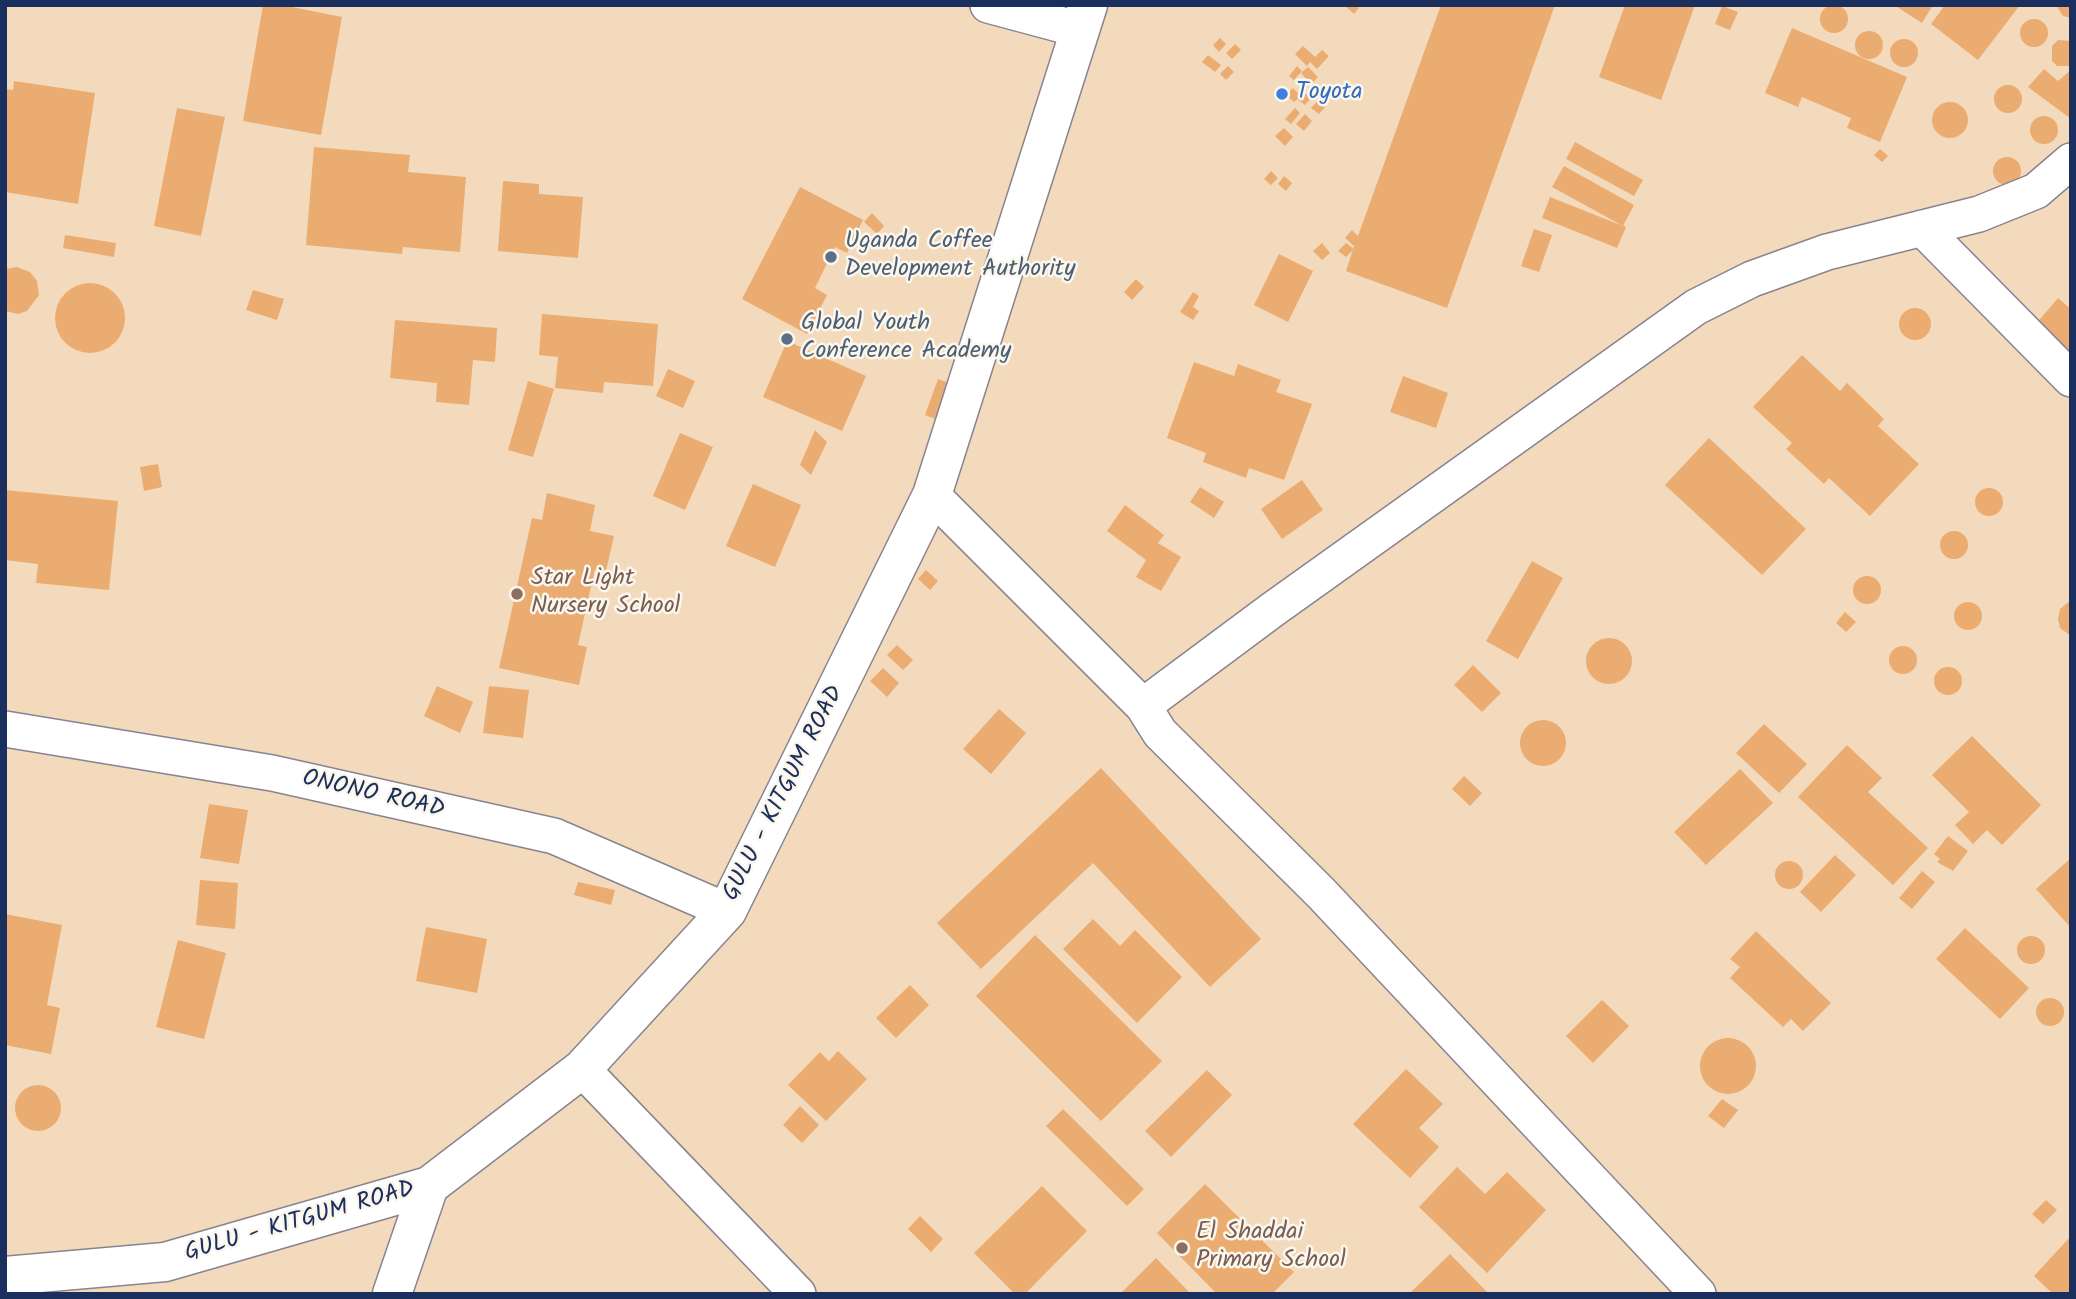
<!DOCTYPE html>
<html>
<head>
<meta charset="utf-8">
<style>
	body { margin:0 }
	#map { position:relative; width:2076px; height:1299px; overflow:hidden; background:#f4dabd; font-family:Kalam,sans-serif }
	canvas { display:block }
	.frame { position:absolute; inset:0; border:7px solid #1b2f5e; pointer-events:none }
</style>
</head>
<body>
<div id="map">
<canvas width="2076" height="1299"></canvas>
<div class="frame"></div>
</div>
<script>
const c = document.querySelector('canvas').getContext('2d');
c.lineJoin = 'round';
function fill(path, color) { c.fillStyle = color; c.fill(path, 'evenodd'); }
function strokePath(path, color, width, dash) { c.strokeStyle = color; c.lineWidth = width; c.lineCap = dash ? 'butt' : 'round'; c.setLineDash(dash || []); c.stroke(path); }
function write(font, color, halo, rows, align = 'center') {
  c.font = font + ' Kalam,sans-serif'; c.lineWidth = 5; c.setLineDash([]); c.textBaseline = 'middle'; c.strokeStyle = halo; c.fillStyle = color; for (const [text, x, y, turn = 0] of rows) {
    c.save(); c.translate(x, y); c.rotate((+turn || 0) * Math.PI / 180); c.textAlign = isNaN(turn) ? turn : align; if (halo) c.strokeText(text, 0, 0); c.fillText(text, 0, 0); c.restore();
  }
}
fill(new Path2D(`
	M263 5H282L342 17 321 135 243 121Z
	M1344 5H1356L1359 8 1354 14Z
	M1441 5H1555L1447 308 1346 271 1354 246 1345 238 1352 230 1358 236Z
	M1625 5H1695L1661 100 1599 77Z
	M1894 5H1933L1922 23Z
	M1945 5H2020L1978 60 1931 24Z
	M2056 5H2071V18L2063 16Z
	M1820 19a14 14 0 1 1 28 0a14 14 0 1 1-28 0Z
	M1722 6 1738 12 1730 30 1715 24Z
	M2020 33a14 14 0 1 1 28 0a14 14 0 1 1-28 0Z
	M1792 28 1907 77 1880 142 1847 128 1851 118 1802 97 1798 107 1765 93Z
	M1855 45a14 14 0 1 1 28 0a14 14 0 1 1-28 0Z
	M1220 38 1226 44 1219 52 1213 45Z
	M1890 53a14 14 0 1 1 28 0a14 14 0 1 1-28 0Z
	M2058 40 2071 41 2070 66H2057L2052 61V46Z
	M1235 44 1241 50 1232 59 1226 53Z
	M1303 46 1315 57 1322 50 1329 56 1317 69 1310 62 1307 66 1295 54Z
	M1208 55 1221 65 1215 72 1202 62Z
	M1228 66 1234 72 1226 80 1220 74Z
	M1297 66 1302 71 1294 80 1289 76Z
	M1308 67 1318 77 1311 84 1301 73Z
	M2044 69 2058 81 2071 70V119L2028 87Z
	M14 81 95 93 78 204 5 192V89L13 90Z
	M1994 99a14 14 0 1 1 28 0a14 14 0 1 1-28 0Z
	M1293 88 1300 95 1303 92 1311 98 1305 105 1297 99 1294 102 1286 95Z
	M1319 99 1326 106 1319 114 1311 108Z
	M1932 120a18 18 0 1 1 36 0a18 18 0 1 1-36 0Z
	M177 108 225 117 201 236 154 226Z
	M1295 108 1300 113 1291 124 1285 119Z
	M1305 114 1312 121 1304 131 1296 124Z
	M2030 130a14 14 0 1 1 28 0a14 14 0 1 1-28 0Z
	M1284 128 1293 137 1285 146 1275 136Z
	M1575 142 1643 180 1634 196 1566 159Z
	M314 147 410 155 408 172 466 177 460 252 403 247 402 254 306 245Z
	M1880 149 1888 156 1882 162 1874 155Z
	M1993 171a14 14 0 1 1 28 0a14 14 0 1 1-28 0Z
	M1564 166 1634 205 1623 226 1626 227 1617 248 1542 218 1550 197 1623 226 1552 187Z
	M1271 171 1278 178 1271 185 1264 179Z
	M1284 176 1292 183 1286 191 1278 184Z
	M503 181 539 184V194L583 197 578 258 498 251Z
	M800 187 863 220 847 253 835 247 815 288 827 295 807 334 742 299Z
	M872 213 884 226 877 234 864 222Z
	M1534 229 1552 235 1539 272 1521 266Z
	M65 235 116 243 114 257 63 248Z
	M1322 243 1330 253 1322 260 1313 251Z
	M1346 243 1354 249 1346 257 1338 251Z
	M1279 254 1313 271 1288 322 1254 305Z
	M17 267 30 272 37 281 39 295 27 311 18 314 5 311V269Z
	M1136 279 1144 287 1132 300 1124 292Z
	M55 318a35 35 0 1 1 70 0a35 35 0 1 1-70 0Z
	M253 290 284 299 277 320 246 310Z
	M1193 292 1199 296 1193 307 1199 311 1193 320 1180 312Z
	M2058 298 2071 309V355L2035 325Z
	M1899 324a16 16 0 1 1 32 0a16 16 0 1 1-32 0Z
	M542 314 658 324 653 386 604 382 603 393 555 388 558 357 539 355Z
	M395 320 497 328 495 362 473 360 469 405 436 402 437 383 390 378Z
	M787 341 866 376 842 431 763 397Z
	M1802 355 1840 391 1847 383 1884 419 1878 426 1919 464 1870 516 1829 478 1824 484 1786 449 1792 443 1753 407Z
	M1194 362 1234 376 1238 364 1281 380 1276 392 1312 404 1284 480 1249 468 1246 478 1203 462 1206 453 1167 438Z
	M668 369 695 381 683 408 656 396Z
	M1403 376 1448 393 1436 428 1390 412Z
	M938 379 957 386 943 422 925 415Z
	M528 381 554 389 533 457 508 450Z
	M815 430 827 442 811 475 800 465Z
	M680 433 713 447 685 510 653 496Z
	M1709 438 1806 529 1762 575 1665 485Z
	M158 464 162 487 144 491 140 467Z
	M1302 480 1323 510 1282 539 1261 509Z
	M753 484 801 505 775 567 726 546Z
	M1200 487 1224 502 1214 518 1190 502Z
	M1975 502a14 14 0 1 1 28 0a14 14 0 1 1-28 0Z
	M5 490 118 501 109 590 36 583 38 564 5 560Z
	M547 493 595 505 590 531 614 536 606 571 595 569 578 645 587 647 579 685 499 668 532 518 542 520Z
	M1125 505 1164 535 1158 543 1181 557 1161 591 1136 577 1146 560 1107 531Z
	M1940 545a14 14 0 1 1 28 0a14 14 0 1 1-28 0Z
	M1532 561 1563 578 1518 659 1486 641Z
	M926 570 938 581 930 590 918 579Z
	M1853 590a14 14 0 1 1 28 0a14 14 0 1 1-28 0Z
	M2071 600V636L2060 628 2058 619 2060 609Z
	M1954 616a14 14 0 1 1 28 0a14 14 0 1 1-28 0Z
	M1845 612 1856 622 1846 632 1836 623Z
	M1586 661a23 23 0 1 1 46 0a23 23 0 1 1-46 0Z
	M897 645 913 660 903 670 887 655Z
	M1889 660a14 14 0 1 1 28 0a14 14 0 1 1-28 0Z
	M1473 665 1501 693 1482 712 1454 685Z
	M1934 681a14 14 0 1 1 28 0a14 14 0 1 1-28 0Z
	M883 668 899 683 887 697 870 681Z
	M437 686 473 702 460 733 424 716Z
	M489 686 529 690 523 738 483 733Z
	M999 709 1026 733 991 774 963 749Z
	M1520 743a23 23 0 1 1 46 0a23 23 0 1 1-46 0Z
	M1764 724 1807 764 1779 793 1736 753Z
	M1972 736 2041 805 2002 845 1987 830 1973 844 1955 825 1969 812 1932 775Z
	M1847 745 1882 778 1868 792 1928 848 1893 885 1798 797Z
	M1101 768 1261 939 1210 987 1093 863 981 969 937 923Z
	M1740 769 1773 803 1706 865 1674 832Z
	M1464 776 1482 793 1470 806 1452 789Z
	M209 804 248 810 239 864 200 858Z
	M1948 836 1968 851 1953 871 1937 862 1940 859 1934 854Z
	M1835 855 1856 875 1821 912 1800 892Z
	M2071 858V928L2036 889Z
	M1775 875a14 14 0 1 1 28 0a14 14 0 1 1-28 0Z
	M1922 871 1935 882 1912 909 1899 898Z
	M200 880 238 883 235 929 196 925Z
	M578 882 615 890 611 905 574 895Z
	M5 914 62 925 47 1005 60 1008 51 1054 5 1045Z
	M1093 919 1120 946 1135 930 1182 977 1137 1023 1063 949Z
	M426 927 487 939 477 993 416 981Z
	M1965 928 2029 988 2000 1019 1936 959Z
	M1756 931 1831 1003 1803 1031 1791 1019 1783 1027 1730 978 1740 967 1730 959Z
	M1035 935 1162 1061 1101 1121 976 996Z
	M2017 950a14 14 0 1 1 28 0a14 14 0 1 1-28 0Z
	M178 940 226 953 204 1039 156 1027Z
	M910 985 929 1005 896 1038 876 1018Z
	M2036 1012a14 14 0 1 1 28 0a14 14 0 1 1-28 0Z
	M1602 1000 1629 1026 1593 1063 1566 1036Z
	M1700 1066a28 28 0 1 1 56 0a28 28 0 1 1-56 0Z
	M838 1051 867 1079 826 1121 788 1085 820 1052 829 1061Z
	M1406 1069 1443 1104 1419 1128 1439 1147 1410 1178 1353 1124Z
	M1207 1070 1232 1095 1171 1157 1145 1131Z
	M15 1108a23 23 0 1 1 46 0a23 23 0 1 1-46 0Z
	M1722 1099 1738 1110 1724 1128 1708 1116Z
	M800 1106 819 1125 802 1143 783 1125Z
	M1063 1109 1144 1189 1127 1206 1046 1126Z
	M1457 1167 1485 1194 1507 1172 1546 1210 1487 1273 1419 1207Z
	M1205 1184 1294 1272 1272 1294H1217L1157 1233Z
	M1042 1186 1087 1231 1025 1294H1015L974 1253Z
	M2046 1200 2057 1210 2043 1224 2032 1214Z
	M920 1216 943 1239 931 1252 908 1229Z
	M2071 1236V1290L2067 1294H2053L2034 1276Z
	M1450 1254 1489 1294H1409Z
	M1156 1258 1191 1294H1120Z`), '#eaac70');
const street = new Path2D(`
	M988 5 1081 30
	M1922 228 2071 379
	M932 495 1143 706 1160 733 1321 893 1698 1294
	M1143 706 1272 610 1696 307 1752 279 1827 252 1979 214 2036 191 2071 161
	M5 729 272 773 554 836 727 911
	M582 1069 798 1294`);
const secondary = new Path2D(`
	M392 1294 429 1186`);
const primary = new Path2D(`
	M5 1276 165 1262 429 1186 582 1069 727 911 932 495 1088 5`);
strokePath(street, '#88848e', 38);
strokePath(secondary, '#88848e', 41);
strokePath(primary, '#88848e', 41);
strokePath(street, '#fff', 35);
strokePath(secondary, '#fff', 38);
strokePath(primary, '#fff', 38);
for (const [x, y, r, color] of [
	[1282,94,7,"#3f7fe0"],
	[831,257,7,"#5c6f8a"],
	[787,339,7,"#5c6f8a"],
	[517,594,7,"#8d6e63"],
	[1182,1248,7,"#8d6e63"]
]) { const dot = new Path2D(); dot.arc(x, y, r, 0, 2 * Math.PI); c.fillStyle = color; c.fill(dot); strokePath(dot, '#fbf7ec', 2.5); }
write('24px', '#366cbe', '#fbf7ec', [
	["Toyota",1296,94]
], 'left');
write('24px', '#4e5e75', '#fbf7ec', [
	["Uganda Coffee",845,243],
	["Development Authority",845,271],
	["Global Youth",801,325],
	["Conference Academy",801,353]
], 'left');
write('24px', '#785e54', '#fbf7ec', [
	["Star Light",531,580],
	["Nursery School",531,608],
	["El Shaddai",1196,1234],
	["Primary School",1196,1262]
], 'left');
write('24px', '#1b2f5e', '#fbf7ec', [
	["GULU - KITGUM ROAD",785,794,-63],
	["ONONO ROAD",373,796,13],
	["GULU - KITGUM ROAD",300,1223,-16]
]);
</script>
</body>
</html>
